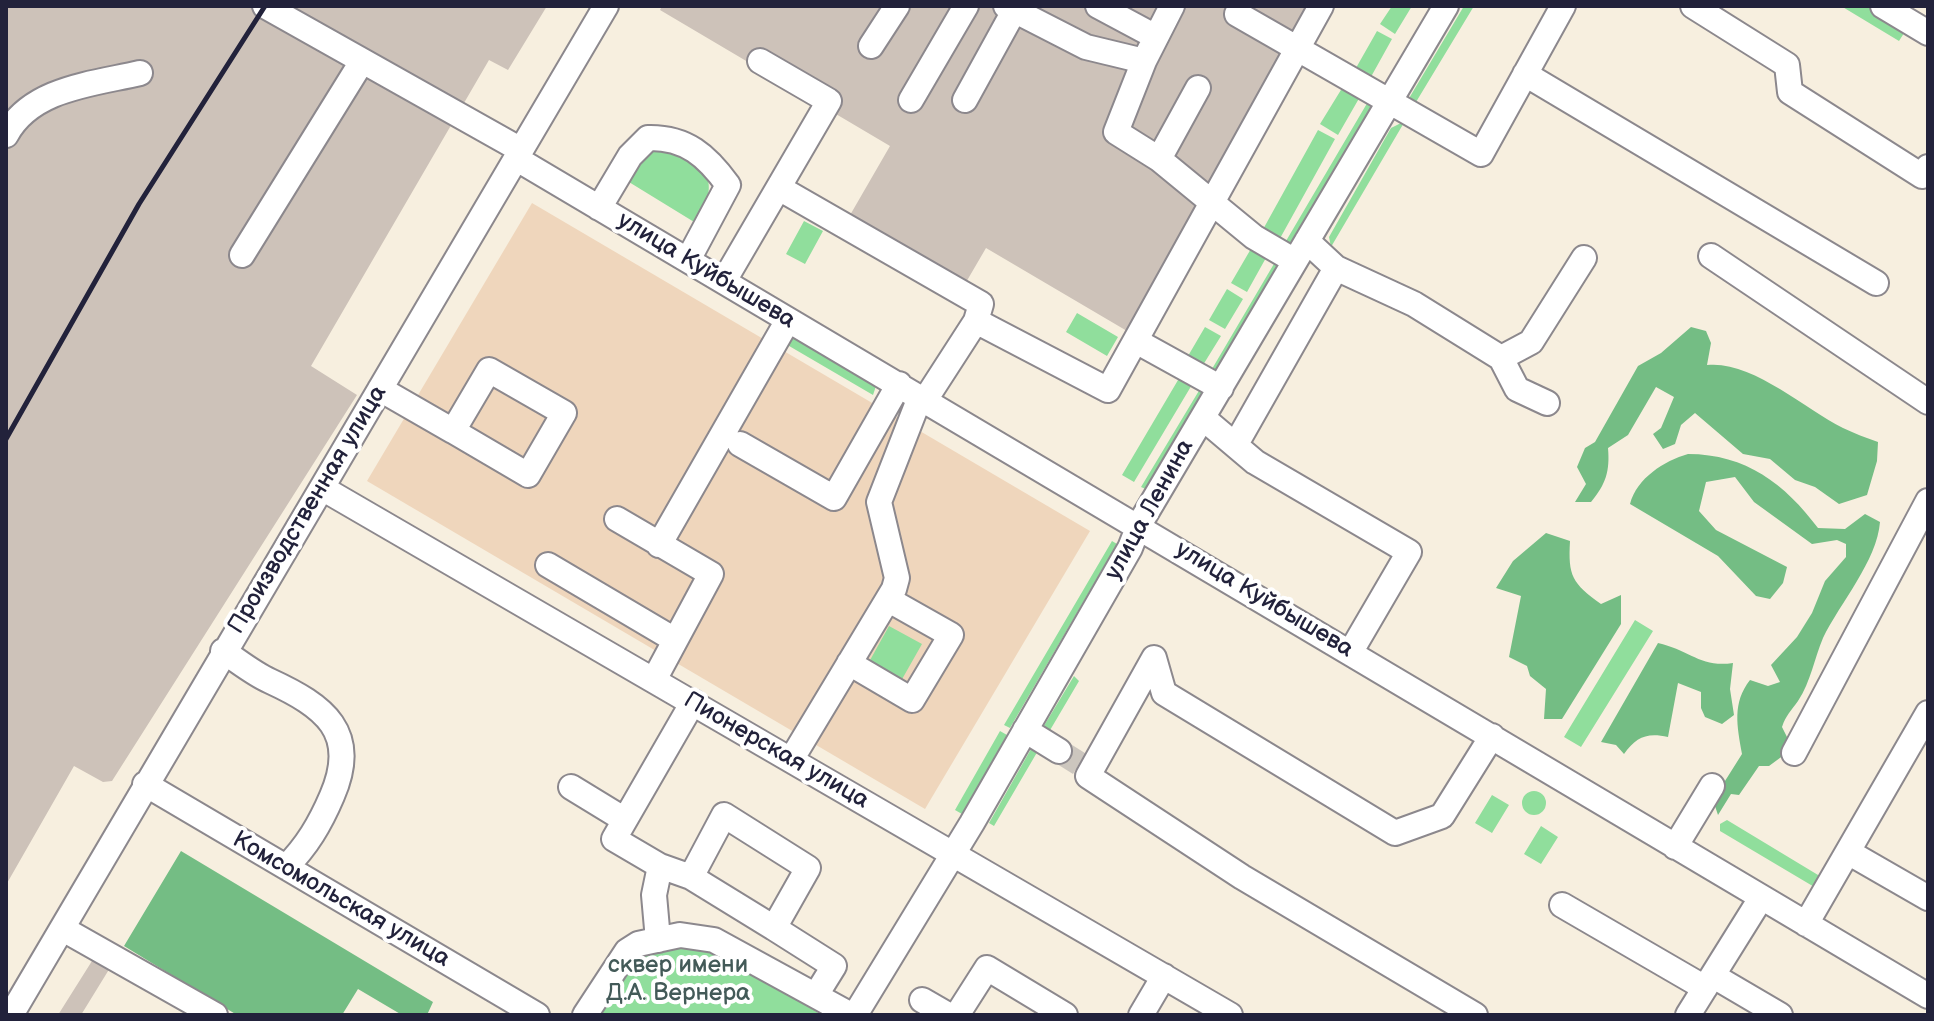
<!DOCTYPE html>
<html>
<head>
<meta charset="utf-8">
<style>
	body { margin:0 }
	#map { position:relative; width:1934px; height:1021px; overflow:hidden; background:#f7efdf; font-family:"Balsamiq Sans",sans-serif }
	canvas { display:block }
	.frame { position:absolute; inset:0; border:8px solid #22223b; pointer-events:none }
</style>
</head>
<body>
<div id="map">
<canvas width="1934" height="1021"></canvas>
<div class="frame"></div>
</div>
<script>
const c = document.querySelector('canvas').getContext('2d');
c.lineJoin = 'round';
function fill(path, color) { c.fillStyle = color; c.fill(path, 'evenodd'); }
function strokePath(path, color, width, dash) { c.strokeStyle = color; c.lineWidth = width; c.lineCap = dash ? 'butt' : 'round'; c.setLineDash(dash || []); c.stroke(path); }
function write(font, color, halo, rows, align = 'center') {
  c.font = font + ' "Balsamiq Sans",sans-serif'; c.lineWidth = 8; c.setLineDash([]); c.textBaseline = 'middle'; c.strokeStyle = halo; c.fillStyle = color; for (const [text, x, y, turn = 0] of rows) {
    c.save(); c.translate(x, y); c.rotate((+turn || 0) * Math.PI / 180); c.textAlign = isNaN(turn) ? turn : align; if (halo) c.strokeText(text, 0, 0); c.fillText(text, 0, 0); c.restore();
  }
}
fill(new Path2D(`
	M532 203 1090 531 925 809 367 481Z`), '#efd6bc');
fill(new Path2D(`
	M6 6H547L508 70 489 60 311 366 357 395 112 781 103 782 74 766 6 885Z
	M662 6H1307L1127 331 986 248 958 296 842 229 890 146 660 10Z
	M97 953 113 963 81 1015H58Z`), '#cdc2b9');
fill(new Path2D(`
	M1392 6H1412L1395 34 1380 24Z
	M1464 6H1474L1413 107 1408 100Z
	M1841 6H1867L1906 30 1899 41Z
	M1377 31 1392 39 1367 84 1352 75Z
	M1344 85 1361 95 1338 135 1320 124Z
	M1369 100 1372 107 1291 247 1287 246 1286 241Z
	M1405 121 1331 247 1329 237 1391 128Z
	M1318 130 1335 139 1278 242 1261 233Z
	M661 148C710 165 719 175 699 225L624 179 648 150Z
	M804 221 823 231 805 264 786 254Z
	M1252 247 1267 256 1247 292 1231 283Z
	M1278 257 1281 261 1218 375 1209 374Z
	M1227 289 1243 299 1225 329 1209 320Z
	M1077 313 1118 337 1107 356 1066 332Z
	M1205 327 1221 336 1203 365 1188 356Z
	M793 337 877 383 873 395 784 343Z
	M1181 375 1193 383 1134 482 1122 475Z
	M1203 384 1208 392 1150 491 1141 487Z
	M1112 541 1117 544 1010 728 1004 725Z
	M1635 620 1653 631 1581 747 1564 737Z
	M889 626 922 644 901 681 869 662Z
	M1074 676 1079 681 1046 737 1042 729Z
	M1000 731 1007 735 962 814 955 810Z
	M1031 749H1039L994 826 989 823Z
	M1522 803a12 12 0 1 1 24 0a12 12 0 1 1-24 0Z
	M1492 795 1509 805 1492 833 1475 823Z
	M1727 820 1823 878 1816 888 1720 831V824Z
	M1541 826 1558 837 1541 864 1524 854Z
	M673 943 715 951 822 1015H596C620 977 627 956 673 943Z`), '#90de9c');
fill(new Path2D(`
	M1691 327 1706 331 1711 343 1707 365C1751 360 1804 408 1843 428 1854 433 1866 438 1878 442L1877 461 1867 495 1839 504 1815 487 1795 480 1770 459 1743 454 1695 413 1681 425 1675 444 1663 449 1653 434 1661 428 1674 397 1656 387 1628 435 1608 448C1610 471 1606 484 1591 502H1575L1586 484 1577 467 1585 448 1595 442 1638 366 1661 353Z
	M1688 454C1746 454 1785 484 1818 528L1845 529 1865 514 1880 522C1877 561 1840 603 1823 638 1814 659 1811 681 1798 701 1791 711 1786 715 1782 727L1788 739V752L1769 766H1759L1739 795 1731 794 1718 815 1713 800 1742 754C1737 726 1732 703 1750 680L1768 686 1780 682 1771 665 1797 637 1812 613 1825 581 1846 557V544L1837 540 1812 544 1754 502 1735 477 1706 482 1699 511 1716 530 1787 567 1783 583 1770 599 1756 596 1718 556 1630 504C1637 478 1664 461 1688 454Z
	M1546 533 1570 541C1568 576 1572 583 1601 604L1621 595V624L1562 719H1544L1546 689 1530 676 1527 666 1509 657 1521 596 1496 588 1513 561Z
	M1658 643C1689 650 1701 668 1733 663L1730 689 1734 715 1722 724 1705 717 1701 708V692L1678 683 1668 737C1647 732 1636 737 1624 754L1616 745 1601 742Z
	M181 851 433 1002 427 1015H402L358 989 342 1015H237L124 946Z`), '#74bd84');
strokePath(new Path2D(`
	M1059 751 1083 766`), '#ccc6be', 24, [24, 12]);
const minor = new Path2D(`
	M265 6 521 150
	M1006 6 1086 47 1144 61
	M1098 6 1156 37
	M1172 6 1144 61 1116 132 1159 159 1254 237 1295 261
	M1693 6 1787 65 1790 92 1922 176 1928 167
	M1883 6 1928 33
	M1237 14 1481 154 1563 6
	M871 46 897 6
	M1525 74 1876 283
	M911 100 966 6
	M965 100 1014 11
	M6 135C31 88 93 84 140 73
	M517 159 1928 996
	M1159 159 1198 88
	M779 188 981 304 976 321 925 400
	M599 208 630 156 648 138C686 137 707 156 728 185L688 260
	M1307 241 1336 268 1414 304 1501 358 1531 342 1584 258
	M242 255 361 63
	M1711 256 1928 402
	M724 281 829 101 760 61
	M976 321 1108 390 1321 6
	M1136 341 1221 388
	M1501 358 1517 389 1547 403
	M380 389 453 431 489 370 564 413 528 475 453 431
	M1203 418 1255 462 1409 552 1350 653
	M740 444 834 498 899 384
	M1236 444 1336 268
	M322 488 1230 1015
	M617 519 711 574 654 680
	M659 545 788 320
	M548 565 675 640
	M223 651C238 661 254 674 270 681 324 706 360 732 332 796 320 824 307 846 286 867
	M849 663 912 700 951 635 889 600
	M1025 730 1059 751
	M1794 753 1928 501
	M791 760 894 589 897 578 879 502 920 397
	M145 784 537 1015
	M571 787 625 820
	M1675 847 1712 786
	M1848 852 1928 898
	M660 866 691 877 724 815 808 868 774 928 834 966 816 995
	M691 877 774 928
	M1562 905 1705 988
	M1806 924 1928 713
	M63 929 215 1015
	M658 940 654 895 660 866 614 839 693 702
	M1722 981 1780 1015
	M922 1000 948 1015
	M11 1015 606 6
	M585 1015 627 951 638 944 680 935 714 940 851 1015
	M855 1015 972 823 1130 548 1139 525 1446 6
	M957 1015 987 968 1065 1015
	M1141 1015 1164 976
	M1475 1015 1242 877 1088 776 1154 658 1164 693 1395 833 1442 816 1492 736
	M1688 1015 1761 898`);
strokePath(minor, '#8c888d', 28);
strokePath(minor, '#fff', 24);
strokePath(new Path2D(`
	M6 439 139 204 265 6`), '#22223b', 5);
write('24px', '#22223b', '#fff', [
	["улица Куйбышева",706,271,31],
	["Производственная улица",308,510,-59],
	["улица Ленина",1150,510,-61],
	["улица Куйбышева",1264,600,31],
	["Пионерская улица",776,751,30],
	["Комсомольская улица",341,900,30]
]);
write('24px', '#435a58', '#fff', [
	["сквер имени",678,966],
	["Д.А. Вернера",678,994]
]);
</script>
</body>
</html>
